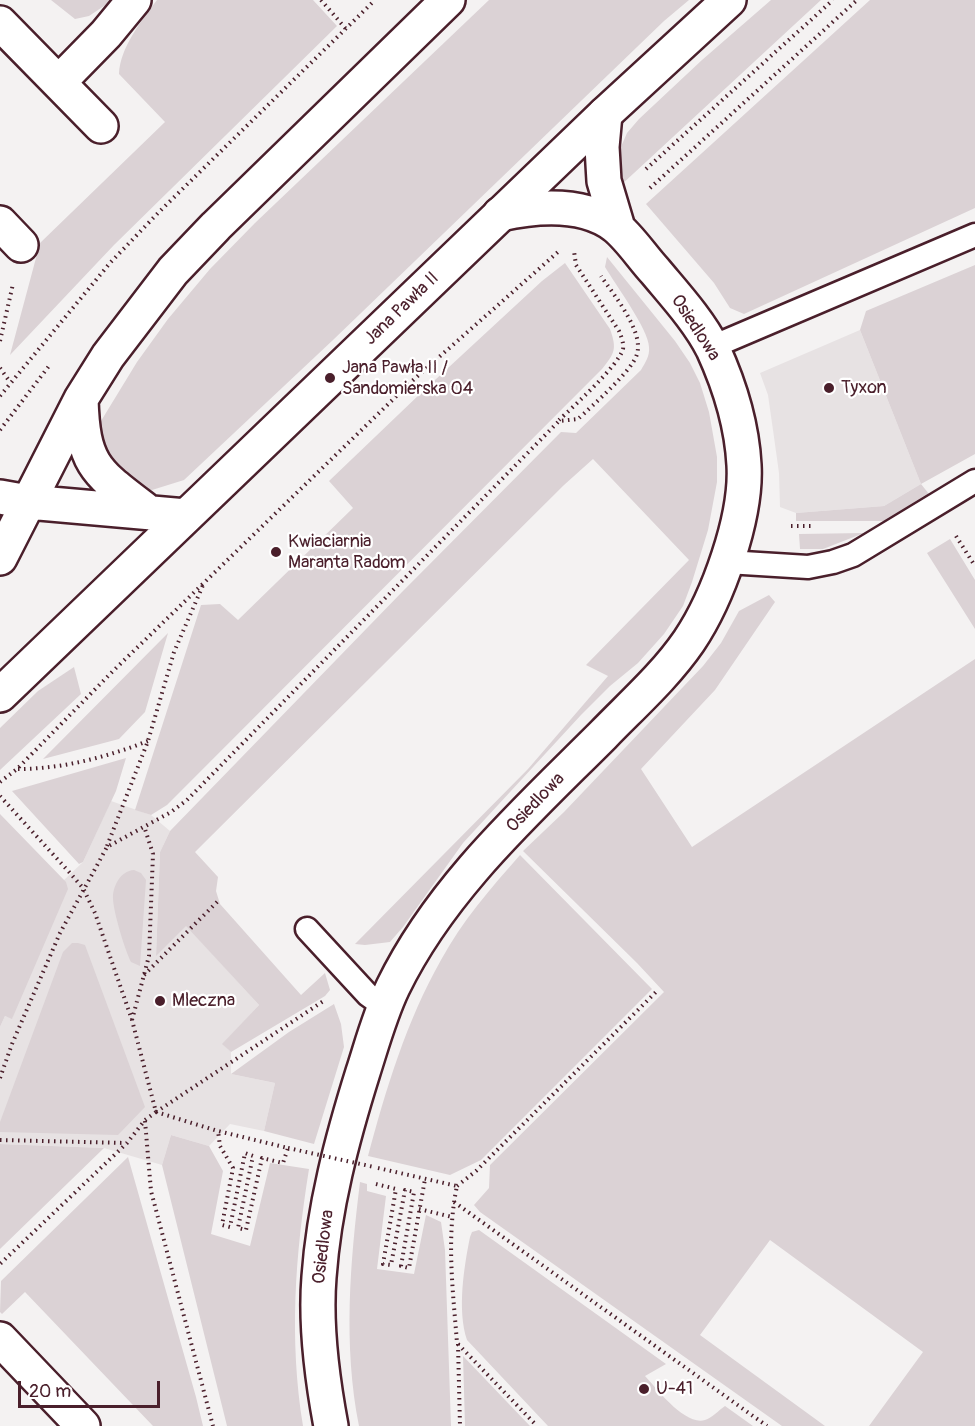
<!DOCTYPE html>
<html>
<head>
<meta charset="utf-8">
<style>
	body { margin:0 }
	#map { position:relative; width:975px; height:1426px; overflow:hidden; background:#f4f2f2; font-family:Pangolin,sans-serif }
	canvas { display:block }
	.scale { position:absolute; left:18px; top:1381px; width:142px; height:27px; box-sizing:border-box; border:3px solid #4a1f2b; border-top:0; padding-left:8px; font-size:18px; line-height:21px; white-space:nowrap; color:#4a1f2b; -webkit-text-stroke:4px #fff; paint-order:stroke }
</style>
</head>
<body>
<div id="map">
<canvas width="975" height="1426"></canvas>
<div class="scale">20 m</div>
</div>
<script>
const c = document.querySelector('canvas').getContext('2d');
c.lineJoin = 'round';
function fill(path, color) { c.fillStyle = color; c.fill(path, 'evenodd'); }
function strokePath(path, color, width, dash) { c.strokeStyle = color; c.lineWidth = width; c.lineCap = dash ? 'butt' : 'round'; c.setLineDash(dash || []); c.stroke(path); }
function write(font, color, halo, rows, align = 'center') {
  c.font = font + ' Pangolin,sans-serif'; c.lineWidth = 4.5; c.setLineDash([]); c.textBaseline = 'middle'; c.strokeStyle = halo; c.fillStyle = color; for (const [text, x, y, turn = 0] of rows) {
    c.save(); c.translate(x, y); c.rotate((+turn || 0) * Math.PI / 180); c.textAlign = isNaN(turn) ? turn : align; if (halo) c.strokeText(text, 0, 0); c.fillText(text, 0, 0); c.restore();
  }
}
fill(new Path2D(`
	M860 330 921 484 884 506 796 513 780 507 779 473 773 430 768 395 760 373Z
	M111 801 151 815 170 831 160 852 156 955 186 925 259 1005 223 1044 231 1052V1074L275 1083 264 1131 230 1124 209 1146 171 1135 162 1165 104 1148 0 1144V1027L5 1016 12 1018 63 881 83 862Z`), '#e7e2e3');
fill(new Path2D(`
	M51 0H113L89 16 75 19Z
	M157 0H313L337 26 114 245 10 355 40 243 165 122 119 74C120 48 141 21 157 0Z
	M489 0H689L664 21 333 340 184 480 152 490 136 487 108 467 99 431 101 421 137 362 168 319 210 269 255 223Z
	M771 0H821L620 186 617 156 627 133 639 119 702 60Z
	M870 0H975V208L744 314 730 308 714 283 646 204Z
	M607 257 675 341 690 363 700 383 709 412 717 457V482L708 530 692 582 683 606 664 634 638 663 610 686 581 715 463 843 403 927 390 942 365 945 355 944 528 769 608 676 586 665 689 560 593 459 564 485 195 852 218 877 216 891 220 904 301 995 325 973 330 990 325 996 231 1052 222 1044 259 1005 186 926 156 956 160 852 170 831 402 592 561 432 576 433 641 370C645 363 650 356 649 347 649 330 615 284 605 267Z
	M565 263 610 329C617 349 615 353 602 369L167 805 151 815 135 810 201 605 220 604 238 620 353 508 329 481 422 392 542 281Z
	M975 265V454L921 484 929 494 885 521H796V513L884 506 921 484 860 330 866 311Z
	M864 533 823 549H800L799 534Z
	M950 539 975 580V629L927 553Z
	M769 595 775 602 715 690 641 769 692 847 975 659V1426H869L923 1352 770 1240 700 1335 825 1426H782L480 1212 474 1205 489 1188 490 1165 664 992 637 963 523 851 564 812 703 666 721 643 739 611Z
	M168 633 145 712 119 739 43 759Z
	M74 667 81 694 0 770V728L38 691Z
	M126 758 116 791 83 862 79 864 12 791Z
	M0 814 66 882 68 889 12 1019 5 1016 0 1027Z
	M520 855 652 989 481 1160 450 1175 368 1156C386 1089 406 1022 441 960 462 921 491 888 520 855Z
	M134 870 141 873 146 880 140 966 131 962C125 950 113 911 113 898 113 885 121 871 134 870Z
	M72 943H78L85 945 145 1107 118 1135 0 1132V1122L63 952Z
	M334 1004 341 1024 344 1047 314 1144 264 1131 275 1083 231 1074 289 1032Z
	M171 1135 209 1146 223 1171 211 1234 250 1246 270 1163 309 1169C295 1256 289 1339 303 1426H227L162 1165Z
	M0 1144 104 1148 0 1249Z
	M128 1157 196 1397 203 1426H153L25 1292 2 1314 0 1312 1 1281Z
	M360 1182 367 1184V1191L386 1196 377 1269 414 1274 426 1215 441 1222 445 1250 451 1426H359C343 1345 350 1263 360 1182Z
	M479 1230 666 1364 645 1376C657 1389 685 1426 705 1420 712 1418 719 1410 725 1406L753 1426H548L467 1340C457 1310 464 1267 470 1237L472 1232Z
	M463 1356 530 1426H465Z`), '#dbd2d5');
const service = new Path2D(`
	M712 347 975 235
	M727 562 808 567 833 562 853 555 975 481
	M307 929 368 995 385 1007`);
const minor = new Path2D(`
	M0 23 101 126
	M59 82 106 34 134 0
	M605 114 602 147 604 181 618 228
	M0 223 21 245
	M0 497 28 502
	M0 1339 83 1426
	M331 1426C322 1378 315 1326 319 1277 324 1207 342 1139 363 1072 372 1044 380 1014 393 987 441 888 526 812 603 735 632 705 665 676 689 641 718 598 747 517 744 465 742 426 729 384 713 349 699 321 675 295 655 271 642 257 630 238 615 226 583 202 537 206 500 214`);
const tertiary = new Path2D(`
	M81 399C83 466 96 472 147 511
	M28 502 186 516
	M0 558 81 399 108 356 173 271 216 226 448 0
	M0 695 605 114 729 0`);
strokePath(service, '#4a1f2b', 27);
strokePath(minor, '#4a1f2b', 38);
strokePath(tertiary, '#4a1f2b', 38);
strokePath(new Path2D(`
	M321 0 346 29
	M646 169 833 0
	M650 188 857 0
	M0 341 13 284
	M0 368 10 382
	M0 396 110 263 158 213 375 0
	M559 420C573 407 619 365 623 349 624 343 621 336 619 331L576 265 574 251
	M0 430 49 366
	M791 526H813
	M956 536 975 566
	M18 769C62 769 107 757 148 741
	M0 782 17 769 113 671 412 381 558 252
	M0 796 70 873 83 888 95 913 132 1020 156 1112 145 1120 127 1143 0 1264
	M107 846 148 741 174 652 204 583
	M144 975 219 900
	M132 1020 149 956 153 854 144 826
	M0 1078 12 1044 60 933 107 847 171 812 187 800 559 421 578 419C592 406 633 370 637 354 644 331 613 294 601 276
	M156 1112 218 1131 288 1148 283 1163 262 1158 246 1230 238 1228 253 1156 245 1153 230 1227 222 1225 233 1168 220 1146 218 1131
	M156 1112 325 1000
	M145 1121 151 1191 213 1426
	M0 1140 126 1143
	M378 1168 457 1186C446 1237 453 1291 457 1343L537 1426
	M376 1184 396 1189 383 1264 391 1265 405 1190 414 1192 401 1266 409 1268 425 1179
	M457 1186 476 1171 657 991
	M454 1202 767 1426
	M419 1209 452 1217
	M458 1344 460 1426`), '#4a1f2b', 4, [1.5, 4.5]);
strokePath(service, '#fff', 22);
strokePath(minor, '#fff', 33);
strokePath(tertiary, '#fff', 33);
strokePath(new Path2D(`
	M288 1148 374 1167`), '#4a1f2b', 4, [1.5, 4.5]);
for (const [x, y, r, color] of [
	[330,378,6,"#4a1f2b"],
	[829,388,6,"#4a1f2b"],
	[276,552,6,"#4a1f2b"],
	[160,1001,6,"#4a1f2b"],
	[644,1389,6,"#4a1f2b"]
]) { const dot = new Path2D(); dot.arc(x, y, r, 0, 2 * Math.PI); c.fillStyle = color; c.fill(dot); strokePath(dot, '#fff', 2); }
write('18px', '#4a1f2b', '#fff', [
	["Jana Pawła II",402,309,-44],
	["Osiedlowa",695,328,57],
	["Osiedlowa",536,803,-46],
	["Osiedlowa",324,1247,-83]
]);
write('18px', '#4a1f2b', '#fff', [
	["Jana Pawła II /",342,368],
	["Sandomierska 04",342,389],
	["Tyxon",841,388],
	["Kwiaciarnia",288,542],
	["Maranta Radom",288,563],
	["Mleczna",172,1001],
	["U-41",656,1389]
], 'left');
</script>
</body>
</html>
